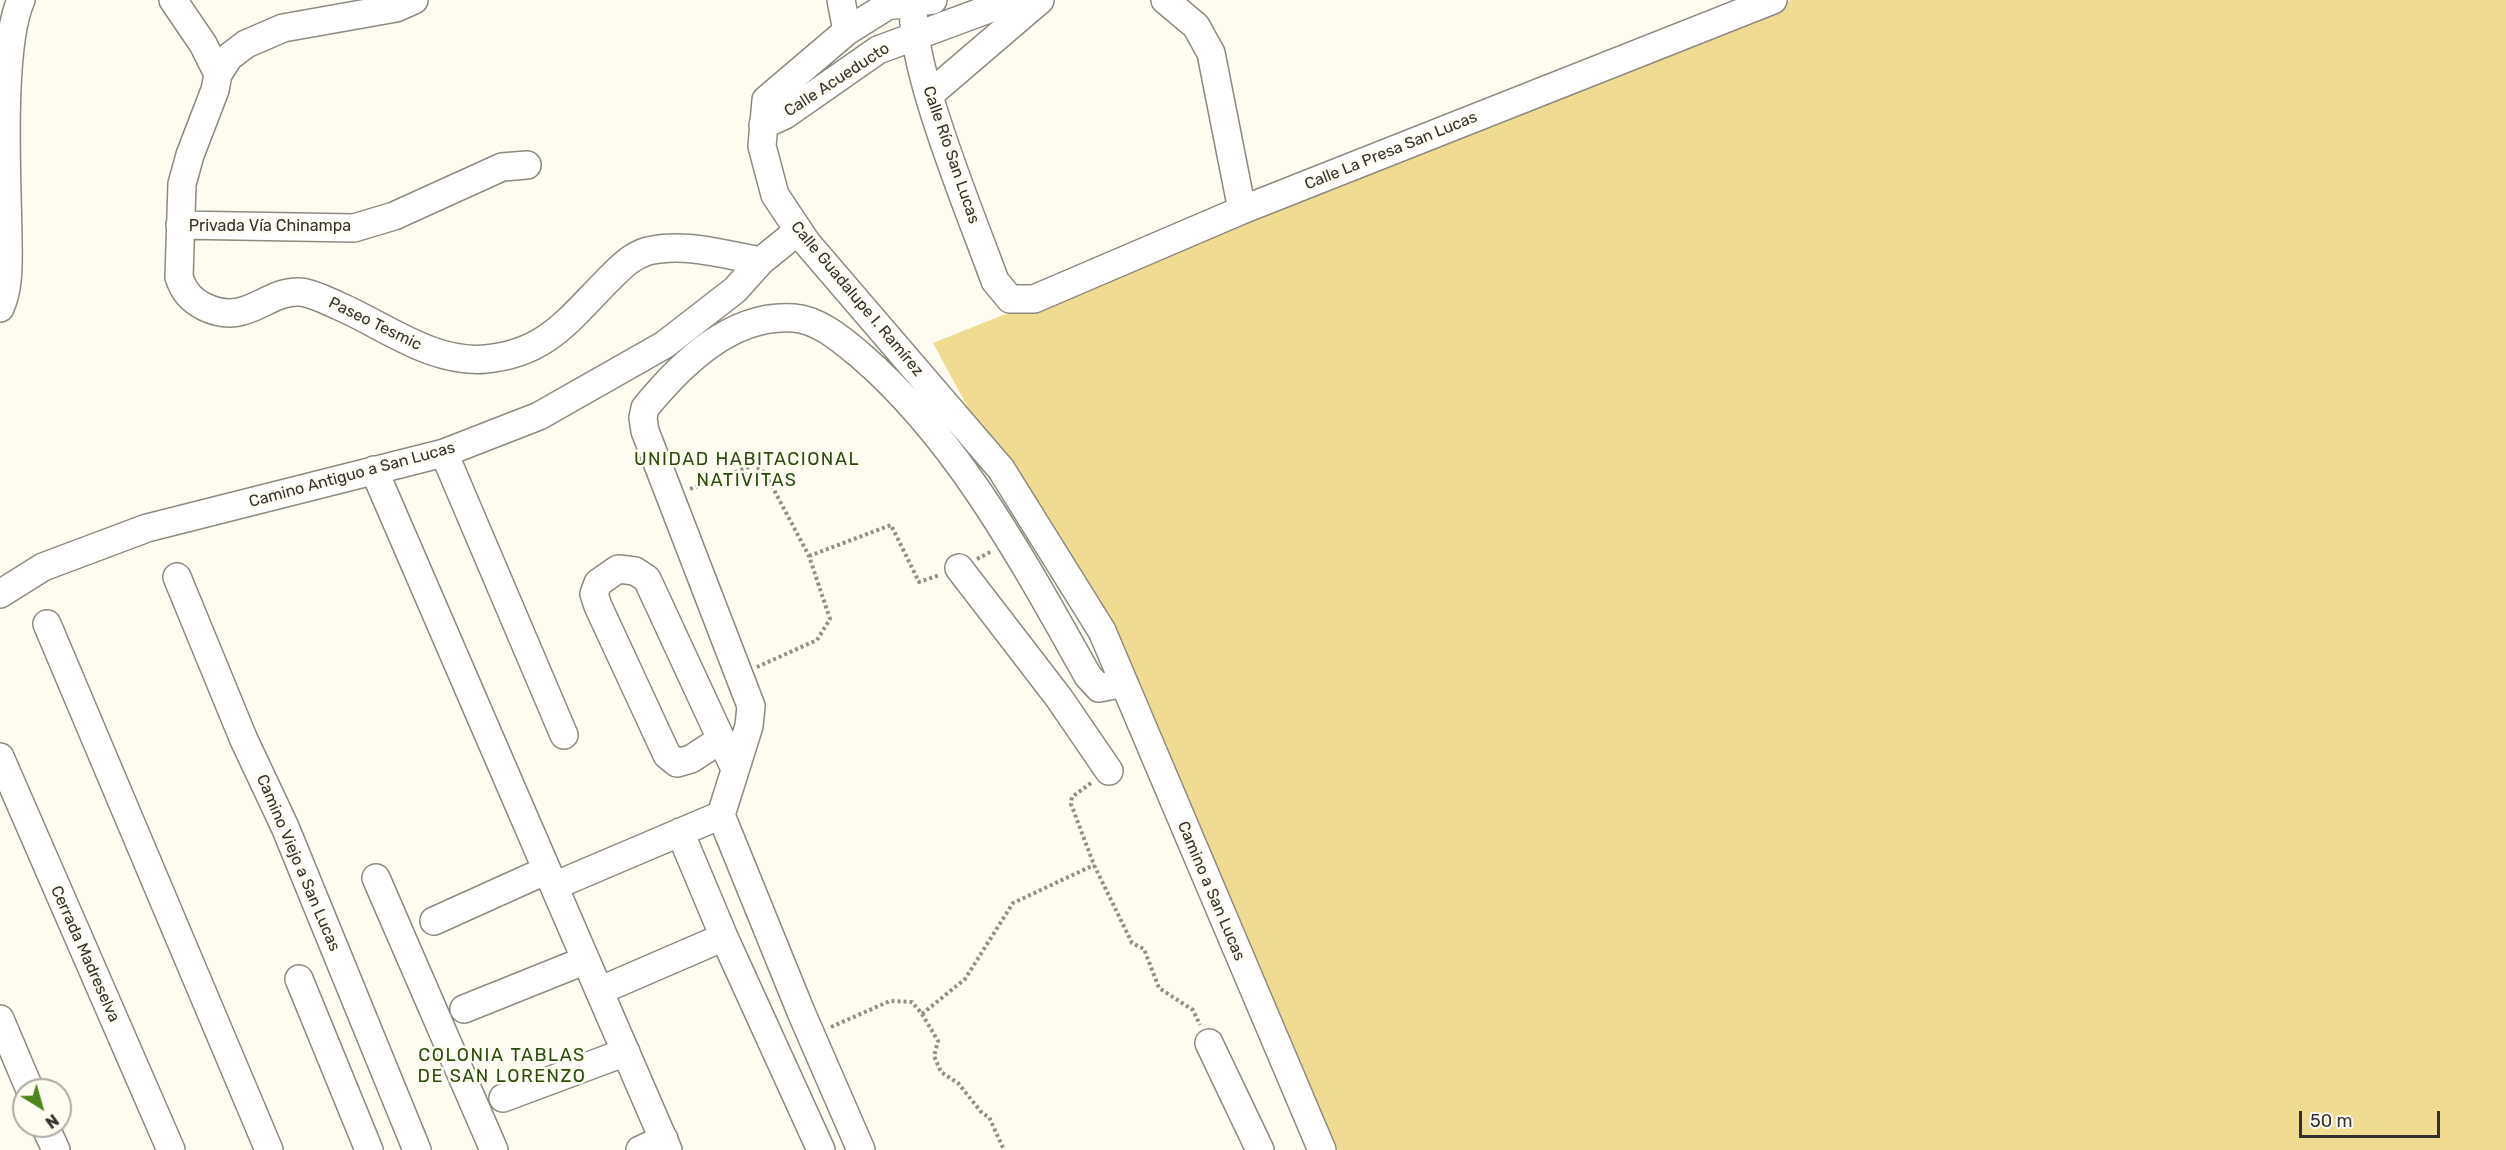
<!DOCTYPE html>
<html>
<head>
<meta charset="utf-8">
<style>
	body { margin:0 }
	#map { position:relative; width:2506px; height:1150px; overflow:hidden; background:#fefcf1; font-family:Rubik,sans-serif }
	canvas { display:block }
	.north { position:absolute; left:12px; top:1078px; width:60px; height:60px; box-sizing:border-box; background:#fefcf1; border:2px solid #acaba3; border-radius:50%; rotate:143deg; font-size:16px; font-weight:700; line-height:24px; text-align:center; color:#32312d }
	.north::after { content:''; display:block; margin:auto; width:21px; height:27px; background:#4d841e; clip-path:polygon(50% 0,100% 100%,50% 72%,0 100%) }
	.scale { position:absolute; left:2299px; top:1111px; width:141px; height:27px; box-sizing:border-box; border:3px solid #32312d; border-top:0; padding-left:8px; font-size:18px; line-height:21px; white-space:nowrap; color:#32312d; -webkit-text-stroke:4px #fefcf1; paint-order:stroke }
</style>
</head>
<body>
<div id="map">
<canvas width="2506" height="1150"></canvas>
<div class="north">N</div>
<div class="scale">50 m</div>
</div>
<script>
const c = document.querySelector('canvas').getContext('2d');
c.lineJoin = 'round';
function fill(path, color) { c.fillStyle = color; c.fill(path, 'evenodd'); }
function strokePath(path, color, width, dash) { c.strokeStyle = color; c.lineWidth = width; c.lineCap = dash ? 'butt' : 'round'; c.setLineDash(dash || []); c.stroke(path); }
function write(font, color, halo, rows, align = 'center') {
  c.font = font + ' Rubik,sans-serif'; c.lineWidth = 5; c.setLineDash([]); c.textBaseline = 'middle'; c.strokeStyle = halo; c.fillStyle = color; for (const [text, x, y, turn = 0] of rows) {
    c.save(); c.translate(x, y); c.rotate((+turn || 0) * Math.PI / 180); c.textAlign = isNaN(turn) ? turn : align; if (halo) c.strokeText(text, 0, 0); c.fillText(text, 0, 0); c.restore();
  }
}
fill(new Path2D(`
	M1791 0H2506V1150H1338L1103 631 1001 469 933 343Z`), '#efdb92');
const minor = new Path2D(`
	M173 0 203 44 218 74
	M414 0 396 8 283 28 246 44 229 57 218 74 215 90 190 155 182 184 179 277C184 292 191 300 205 307 247 327 266 290 300 292 313 293 327 301 339 306 385 326 433 364 486 359 547 353 569 319 608 280 621 267 631 256 648 251 685 242 725 255 761 261
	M841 0 847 31
	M915 0C902 52 975 224 995 281L1010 299H1034L1242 210 1773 0
	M933 0 887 6 847 31 766 100 762 146 775 195 807 243 1001 469 1102 631 1322 1150
	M1165 0 1196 26 1211 53 1242 210
	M929 95 1040 0
	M763 125 785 115 878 50 1013 0
	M180 225 354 228 394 216 502 167 527 165
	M0 308C10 287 8 259 8 236 7 178 0 47 21 0
	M444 453 564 735
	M374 470 668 1150
	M959 568 1059 698 1109 771
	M177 577 244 740 285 827 417 1150
	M0 594 43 567 147 528 444 453 539 416 664 345 735 290 761 261 798 231
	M47 624 269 1150
	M720 740 691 759 677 763 667 755 598 606 594 594 598 583 618 569 635 571 647 579 735 769
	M0 757 171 1150
	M680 832 724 937 821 1150
	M376 878 494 1150
	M554 886 721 815
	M434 921 547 870
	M299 979 369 1150
	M599 991 724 937
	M464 1009 586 960
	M0 1019 30 1090
	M1209 1043 1260 1150
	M503 1098 626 1052
	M45 1126 56 1150
	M640 1150 664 1139
	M861 1150 801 1012 721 815 749 726 751 706 645 431 643 418 645 408C681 364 732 313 794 318 819 320 842 340 860 355 960 441 1024 563 1088 676L1099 688 1124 683`);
strokePath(minor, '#8d8a80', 30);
strokePath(new Path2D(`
	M690 489 754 465 765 473 809 556 830 619 817 640 757 667
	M809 556 891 525 919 582 940 575
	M977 559 992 551
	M1091 783 1072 797 1071 804 1094 865 1132 943 1144 949 1159 988 1193 1010 1200 1025
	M922 1014 965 979 1013 903 1094 865
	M831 1027 890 1001 912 1002 922 1014 938 1041 934 1056 941 1072 958 1083 982 1113 989 1117 1004 1150`), '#919088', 4, [3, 3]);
strokePath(minor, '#fff', 27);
write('16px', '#32312d', '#fefcf1', [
	["Calle Acueducto",837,80,-33],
	["Calle La Presa San Lucas",1391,151,-22],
	["Calle Río San Lucas",951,155,71],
	["Privada Vía Chinampa",270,226],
	["Calle Guadalupe I. Ramírez",857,299,50],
	["Paseo Tesmic",375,324,26],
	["Camino Antiguo a San Lucas",352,475,-15],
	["Camino Viejo a San Lucas",298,863,67],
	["Camino a San Lucas",1211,891,67],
	["Cerrada Madreselva",85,954,66]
]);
c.letterSpacing = '1.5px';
write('18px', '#294c0a', '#fefcf1', [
	["UNIDAD HABITACIONAL",747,460],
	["NATIVITAS",747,481],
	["COLONIA TABLAS",502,1056],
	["DE SAN LORENZO",502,1077]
]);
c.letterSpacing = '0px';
</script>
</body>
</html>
